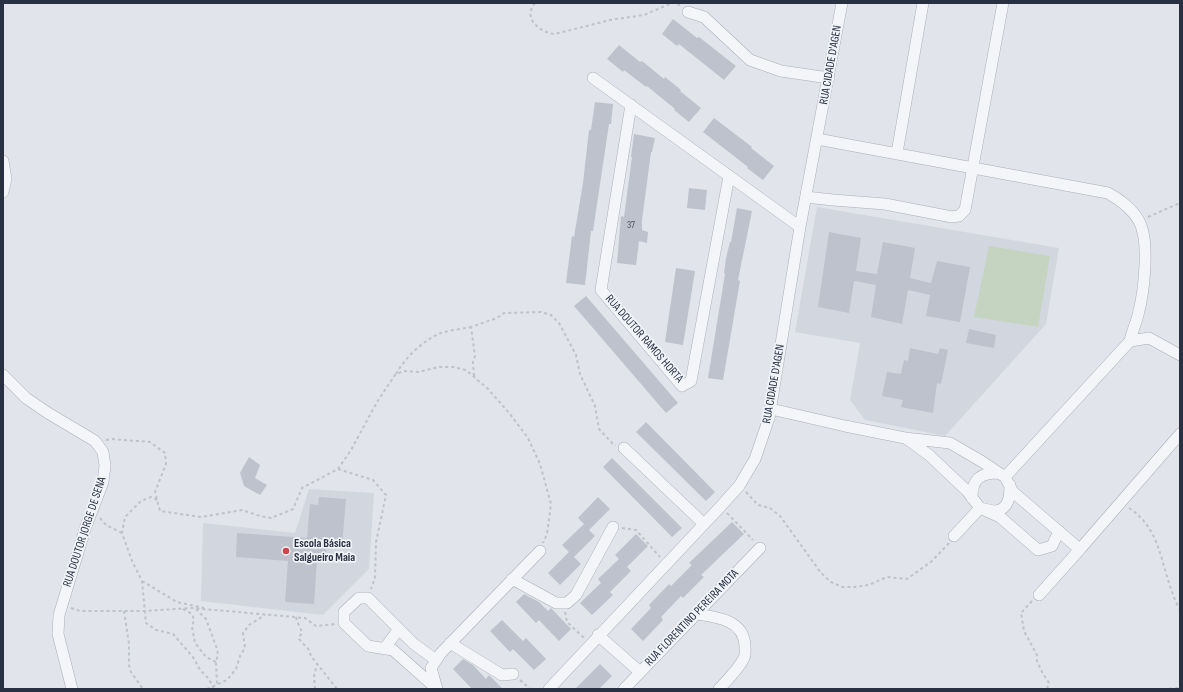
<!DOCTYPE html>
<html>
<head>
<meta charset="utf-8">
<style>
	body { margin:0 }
	#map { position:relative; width:1183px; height:692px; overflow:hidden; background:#e1e4ea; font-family:"Sofia Sans Condensed",sans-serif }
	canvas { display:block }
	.frame { position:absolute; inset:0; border:4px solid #283042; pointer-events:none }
</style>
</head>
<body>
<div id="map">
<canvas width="1183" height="692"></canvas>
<div class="frame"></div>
</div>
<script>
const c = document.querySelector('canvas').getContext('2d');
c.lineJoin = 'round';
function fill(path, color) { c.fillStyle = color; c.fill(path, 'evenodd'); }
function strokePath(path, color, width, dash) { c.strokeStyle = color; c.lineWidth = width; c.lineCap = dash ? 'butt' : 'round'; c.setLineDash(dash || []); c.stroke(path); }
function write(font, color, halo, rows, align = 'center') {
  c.font = font + ' "Sofia Sans Condensed",sans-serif'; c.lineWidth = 3.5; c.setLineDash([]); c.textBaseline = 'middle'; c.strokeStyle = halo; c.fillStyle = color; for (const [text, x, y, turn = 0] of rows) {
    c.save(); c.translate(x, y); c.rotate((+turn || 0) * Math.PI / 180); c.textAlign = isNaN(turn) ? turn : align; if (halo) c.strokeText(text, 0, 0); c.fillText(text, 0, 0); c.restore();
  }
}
fill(new Path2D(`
	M817 207 1059 248 1046 324 945 436 865 420 850 400 860 343 795 332Z
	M309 489 374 493 369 569 323 615 201 601 203 523 295 533Z`), '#d2d6df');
fill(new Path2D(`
	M989 246 1050 256 1038 327 974 317Z`), '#c5d4c1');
fill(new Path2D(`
	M673 19 697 38 699 37 736 66 724 80 679 44 677 46 662 34Z
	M619 45 640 62 642 61 664 79 665 77 681 90 680 91 701 108 689 122 674 110 675 109 647 86 646 87 624 70 623 72 607 59Z
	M595 102 613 104 611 124H609L593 231H591L585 285 566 283 572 236 574 237 583 183 589 130H591Z
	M714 118 752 147 751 148 774 166 763 180 747 168 748 167 703 132Z
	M634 134 655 138 652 152H651L642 220V230L648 232 647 243 639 241 636 265 617 263 621 216 624 217 632 157H631Z
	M689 188 707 190 705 210 687 208Z
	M737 208 752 211 738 280 740 281 723 380 708 378 725 274 724 273 726 258 730 242H731Z
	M829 232 861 238 856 271 877 274 883 242 915 248 910 278 931 283 937 261 970 267 960 322 926 316 930 295 908 290 902 324 871 317 876 285 854 281 849 313 818 307Z
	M676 268 695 271 683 345 665 342Z
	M586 296 678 403 666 413 574 306Z
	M969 329 996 335 994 348 966 343Z
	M910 348 938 354 940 348 948 350 941 384 937 383 933 413 901 407 903 400 882 396 887 372 901 374 904 360 908 361Z
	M646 422 715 492 706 501 636 432Z
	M249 457 260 465 255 478 267 485 260 495 244 486 240 473Z
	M612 458 682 528 672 537 603 467Z
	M319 497 346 499 342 546 327 545 325 561 317 560 314 604 285 602 288 561 236 557 237 533 307 538 310 504 318 505Z
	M598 497 610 509 589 530 595 536 574 557 562 545 584 524 578 518Z
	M732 522 744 534 701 575 704 577 683 598 681 596 661 617 663 620 643 641 631 629 651 608 649 605 669 584 671 586 692 565 689 563Z
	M636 534 648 546 627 567 631 571 610 592 613 595 592 615 580 603 601 583 598 579 619 559 615 555Z
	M569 552 581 564 560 585 548 573Z
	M524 594 539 602 548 611 551 608 571 629 559 641 539 620 536 623 516 602Z
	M502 620 523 641 526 638 546 659 534 670 513 649 510 652 490 631Z
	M463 659 473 665 486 679 489 675 503 689H472L453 669Z
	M600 664 612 676 599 689H575Z`), '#bdc2cd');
const minor = new Path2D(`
	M688 12 704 17 750 60 781 71 829 78
	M593 78 800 227
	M631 105 601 290 682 386 691 381 729 176
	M817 139 1108 193C1120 200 1132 208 1139 221 1150 241 1144 293 1138 315 1136 323 1132 332 1130 341L1005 477 1013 492 1077 547 1081 548 1180 434
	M897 153 923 3
	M3 161 6 179 3 192
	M806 197 833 200 885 204 952 217 959 216 965 210 1003 3
	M1130 341 1149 338 1180 355
	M3 375 26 398 48 413 95 441 103 452 105 466 103 482 86 526 59 615 58 634 72 689
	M771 409 845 426 905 438 950 443 981 461 1005 477
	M907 439 929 455 967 491 980 508 1000 517 1038 550 1052 546 1059 531
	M624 448 704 524
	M972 498C972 479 980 473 998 473
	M954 536 980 508C984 509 991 511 996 511 1009 509 1010 496 1010 485
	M512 579 556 603H567L576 595 613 527
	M1039 595 1081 548
	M697 614C717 617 744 620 745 646 745 650 746 654 744 658 738 670 728 679 719 689
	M598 635 640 672
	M450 643 502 675 513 674
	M384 649 399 629
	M436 660 414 644 368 598H359L344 612V623L368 646 393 650 437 689
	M437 689 431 668 441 653 540 551
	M549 689 721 506 739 486 755 459 769 418 800 227 842 3
	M624 689 760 548`);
strokePath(minor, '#aaaeb8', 12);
strokePath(new Path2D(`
	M535 3C522 18 540 33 555 34L610 20 644 15 672 3
	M678 3 680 7
	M1148 217 1180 203
	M396 374C405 358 423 340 441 333 450 330 462 329 471 327
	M474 376 473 362 475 356 471 327 497 318 504 313 541 312 551 315 559 323 576 355 580 374 595 406 599 429 613 444 616 445
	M106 440 112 439 150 442 165 453 166 464 155 492 160 511 201 517 242 510 260 516 271 518 293 509 302 488 338 469 351 450 377 402 395 375 403 371 419 372 438 367H453L466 370 488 389 510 414 528 438 540 464 551 504 547 534 543 543
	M338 469 373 480 386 495 376 542 375 578 371 589
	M746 492 758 505 770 508 780 516 821 573 831 582 842 587H855L869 585 887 577 907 579 932 561 949 543
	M157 500 151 497 141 501 125 517 122 533 132 561 142 581 146 623 156 630 173 634 193 657 200 670 209 679 214 689
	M1129 508C1158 527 1160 557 1170 586 1173 594 1175 602 1180 609
	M727 513 753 540
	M100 518 106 525 122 533
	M622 528 636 530 660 557
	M142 581 177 602 204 608
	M1032 601 1021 613 1024 631 1037 655V661L1042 672 1049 683 1047 689
	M71 608 80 611H144L192 608 305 618 316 626 335 624
	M183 609 192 614 194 620 192 627 195 643 206 657 216 662
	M196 609 206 619 216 646 218 654 216 662 217 685
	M124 611 129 644V665L131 672 143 689
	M565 612 567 622 584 638
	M296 617C297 623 301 628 302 633L299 637V639L309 650 311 656 337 689
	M520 680 530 689
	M207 689 227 680 236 669 240 656 245 648 243 633 249 625 265 615
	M315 689 314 676 317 664
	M1163 689 1180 688`), '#bec2c9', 2, [3, 3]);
strokePath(minor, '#f3f5f8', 11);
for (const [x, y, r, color] of [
	[286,551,4,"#d4414e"]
]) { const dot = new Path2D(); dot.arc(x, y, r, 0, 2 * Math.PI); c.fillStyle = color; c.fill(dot); strokePath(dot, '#f0f3f7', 1.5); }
write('10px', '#4d5465', null, [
	["37",631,225]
]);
write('12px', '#283042', '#f0f3f7', [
	["RUA CIDADE D'AGEN",831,65,-80],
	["RUA DOUTOR RAMOS HORTA",644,339,49],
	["RUA CIDADE D'AGEN",774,384,-80],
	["RUA DOUTOR JORGE DE SENA",85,532,-72],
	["RUA FLORENTINO PEREIRA MOTA",692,618,-46]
]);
write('bold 12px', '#283042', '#f0f3f7', [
	["Escola Básica",294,544],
	["Salgueiro Maia",294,558]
], 'left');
</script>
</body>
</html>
